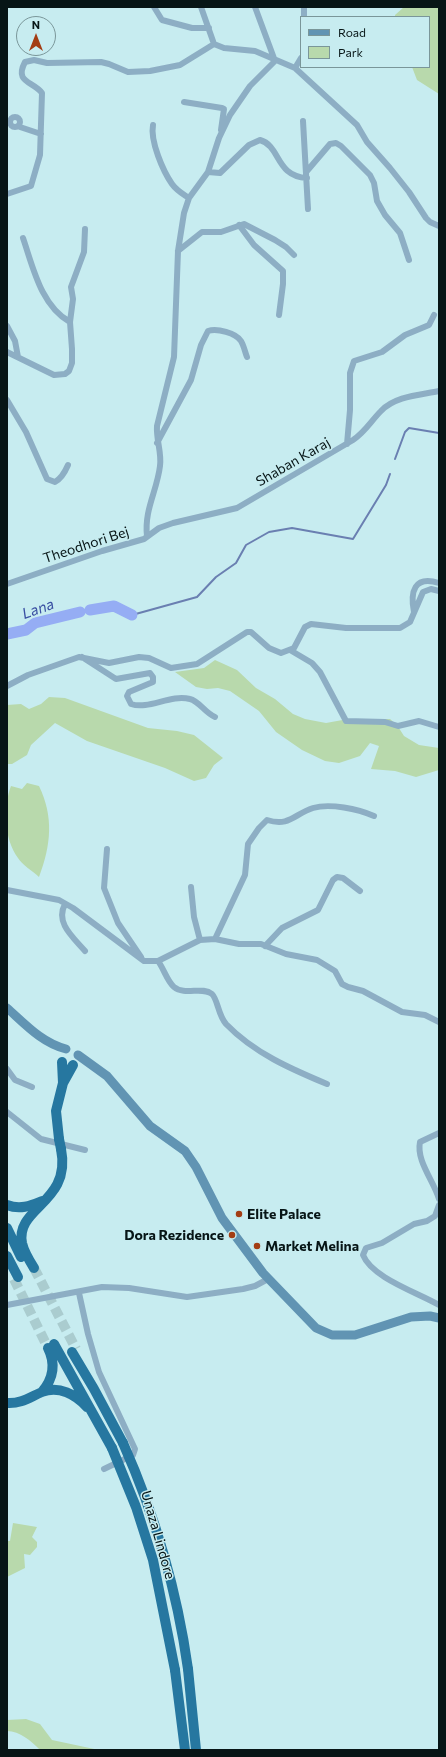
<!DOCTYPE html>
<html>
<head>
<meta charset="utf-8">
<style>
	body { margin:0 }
	#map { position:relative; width:446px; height:1757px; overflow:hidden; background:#c7ecf0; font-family:Commissioner,sans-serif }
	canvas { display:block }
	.frame { position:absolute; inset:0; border:8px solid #071516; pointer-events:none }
	.legend { position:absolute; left:300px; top:16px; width:130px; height:52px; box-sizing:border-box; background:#c7ecf0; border:1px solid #7a9699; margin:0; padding:5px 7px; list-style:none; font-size:12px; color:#071516 }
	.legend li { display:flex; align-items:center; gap:8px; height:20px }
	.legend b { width:20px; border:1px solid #7a9699 }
	.north { position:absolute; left:16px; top:16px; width:40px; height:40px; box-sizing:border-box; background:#c7ecf0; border:1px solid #7a9699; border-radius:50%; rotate:0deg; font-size:11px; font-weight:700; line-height:16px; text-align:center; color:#071516 }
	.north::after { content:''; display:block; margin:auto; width:14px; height:18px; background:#a33d14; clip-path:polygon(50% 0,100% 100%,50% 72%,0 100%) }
</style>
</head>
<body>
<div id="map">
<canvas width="446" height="1757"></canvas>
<div class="frame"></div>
<ul class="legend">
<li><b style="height:5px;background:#6194b3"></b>Road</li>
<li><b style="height:11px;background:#b8d9ac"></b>Park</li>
</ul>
<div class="north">N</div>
</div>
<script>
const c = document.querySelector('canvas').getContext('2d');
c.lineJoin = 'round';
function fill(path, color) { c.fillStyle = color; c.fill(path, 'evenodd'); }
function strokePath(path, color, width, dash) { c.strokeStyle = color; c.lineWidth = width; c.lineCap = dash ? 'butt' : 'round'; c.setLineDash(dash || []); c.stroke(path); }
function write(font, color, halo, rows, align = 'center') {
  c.font = font + ' Commissioner,sans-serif'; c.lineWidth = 3; c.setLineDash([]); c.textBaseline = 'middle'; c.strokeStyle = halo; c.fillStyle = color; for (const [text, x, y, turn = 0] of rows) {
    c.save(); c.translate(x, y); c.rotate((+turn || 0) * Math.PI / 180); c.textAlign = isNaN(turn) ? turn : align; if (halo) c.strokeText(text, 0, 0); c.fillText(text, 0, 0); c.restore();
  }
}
fill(new Path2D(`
	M404 7H439V94L417 80 412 67H429V17H395V15Z
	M215 660 237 670 256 688 275 699 293 714 305 719 326 723 348 719H390L397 725 404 736 419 745 439 748V770L416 777 395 771 371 769 379 746 370 743 360 756 339 763 325 761 302 750 276 732 259 711 230 691 218 688 207 689 196 687 175 672 204 668Z
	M49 697 65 698 148 728 177 731 194 735 223 758 214 765 206 778 194 781 165 768 87 741 55 723 31 745 27 755 12 764H7V705L21 704 29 709 41 704Z
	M27 783 39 786C54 817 51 845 39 877 33 871 22 865 18 858 4 839 3 807 11 786L22 789Z
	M13 1523 37 1527 32 1537 37 1542V1547L30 1555 24 1554 25 1568 7 1577V1541H10Z
	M26 1719 40 1724 52 1740 99 1750H40C31 1741 20 1731 7 1731V1720Z`), '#b8d9ac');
strokePath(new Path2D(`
	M395 459 405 432 409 428 439 433
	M132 615 197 597 216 577 236 563 246 545 269 532 292 528 353 539 386 485 390 474`), '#6a7fb1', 2);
strokePath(new Path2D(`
	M90 610 114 606 132 615
	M7 634 26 630 35 623 80 612`), '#95adf4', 11);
strokePath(new Path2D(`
	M34 1268 76 1349
	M14 1279 48 1348`), '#aacccf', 10, [10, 5]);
strokePath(new Path2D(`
	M154 7 162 20 192 28H209
	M201 7 214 44 224 48 255 51 295 68 301 58
	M255 7 275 61
	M304 7V17
	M295 68 357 125 367 142 390 168 409 192 426 218 430 222 439 226
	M184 102 222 108 224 109 221 130
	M10 122a5 5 0 1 1 10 0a5 5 0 1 1-10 0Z
	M303 121 308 209
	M19 125 20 127 41 134
	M153 125C150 141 163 171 172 184 177 191 183 194 189 198
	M307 171 330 144 336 143 341 146 370 175 374 183 377 201 385 215 400 233 409 260
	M208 172 220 173 249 145 260 140C281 146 275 176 307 178
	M7 194 31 186 40 155 42 93C33 81 14 83 25 62L34 60 47 63 101 62 109 64 128 72 150 71 180 65 214 44
	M239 225 254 245 283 271V284L279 315
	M23 238C33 267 41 306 70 322
	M178 251 202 232H221L244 224 275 240 286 247 294 255
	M7 326 15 341 18 357
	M7 352 54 375 65 374 69 371 72 363V349L70 322 73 299 71 287 84 252 85 229
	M7 400 26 432 47 479 55 482C62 478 65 472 68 465
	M157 443 191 380 201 345 208 331C217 328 236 333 241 341 244 346 245 352 247 357
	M347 444 350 410V373L354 361 382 352 405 335 429 325 434 315
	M147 536C144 510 157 491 160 466 162 453 156 440 157 426L174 357 178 251 184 213 189 198 208 172 219 138 230 115 250 86 275 61
	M7 584 102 551 144 539 159 528 173 523 237 508 353 440C365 432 371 421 381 411 395 396 420 395 439 391
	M414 612C410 592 414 575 439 583
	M290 650 312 663 320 672 346 721 385 722 398 726 419 721 439 727
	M82 657 116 679 150 673 153 677V682L129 692 127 696 131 704C149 710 170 694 190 699 199 701 205 713 215 717
	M7 686 28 675 79 657 109 663 139 657 149 658 171 668 197 664 247 632H251L269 648 281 653 294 648 305 627 311 624 346 628H400L410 622 423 592 431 589 439 591
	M107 849 104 888 118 923 141 957
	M191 887 194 917 200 940
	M7 890 59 900 73 908 144 961H158L200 940 215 939 239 944H261L286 954 317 960 335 971 342 984 348 987 363 991 402 1012 425 1015 439 1022
	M65 904C55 923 73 937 85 951
	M215 939 245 875 248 844 259 828 267 820C290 827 294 814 313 808 330 803 358 809 374 816
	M265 946 282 928 318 910 333 880 337 877 343 878 360 891
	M158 961C164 969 167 981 174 987 185 996 202 986 212 994 218 1000 218 1015 226 1024 254 1053 291 1069 327 1084
	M7 1069 15 1080 32 1087
	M7 1112 41 1139 85 1150
	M439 1133 420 1142C416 1161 434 1181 439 1199
	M439 1205 435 1216 427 1221 414 1224 382 1243 366 1248 363 1255C372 1278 419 1293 439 1305
	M79 1293 88 1334 99 1372 135 1449 133 1455 104 1469
	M7 1305 102 1287 129 1288 187 1297 243 1289 255 1286 268 1279`), '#8daec4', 6);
strokePath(new Path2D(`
	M7 1008C25 1024 42 1043 66 1049
	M78 1055 107 1076 150 1126 185 1151 196 1167 222 1218 263 1273 316 1328 332 1335H355L411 1317 430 1316 439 1318`), '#6194b3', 9);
strokePath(new Path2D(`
	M62 1062 63 1083 73 1065
	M59 1139 56 1111 63 1083
	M7 1205C20 1210 30 1206 42 1201
	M7 1228 21 1257
	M7 1256 18 1277
	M34 1268C29 1260 24 1252 22 1243 15 1207 72 1203 61 1149
	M54 1344 112 1448
	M72 1352 94 1389 123 1443
	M42 1392C53 1379 56 1364 48 1348
	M7 1403C21 1404 30 1397 42 1392 59 1385 76 1395 87 1407
	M188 1669 196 1750
	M175 1670 185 1750`), '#2677a0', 10);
strokePath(new Path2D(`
	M59 1139 61 1149
	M123 1443C155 1515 177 1590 188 1669
	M112 1448 136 1507 153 1560 175 1670`), '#2677a0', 10);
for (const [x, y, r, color] of [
	[239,1214,4,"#a33d14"],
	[232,1235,4,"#a33d14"],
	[257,1246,4,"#a33d14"]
]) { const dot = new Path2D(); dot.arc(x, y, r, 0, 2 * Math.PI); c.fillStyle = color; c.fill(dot); strokePath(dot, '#c7ecf0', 1.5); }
write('14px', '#071516', '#c7ecf0', [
	["Shaban Karaj",293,462,-30],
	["Theodhori Bej",86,545,-18],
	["Unaza Lindore",158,1535,74]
]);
write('bold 14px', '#071516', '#c7ecf0', [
	["Elite Palace",247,1214],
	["Dora Rezidence",224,1235,"right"],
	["Market Melina",265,1246]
], 'left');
write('italic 15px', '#394fa2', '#c7ecf0', [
	["Lana",38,609,-20]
]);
</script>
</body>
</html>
